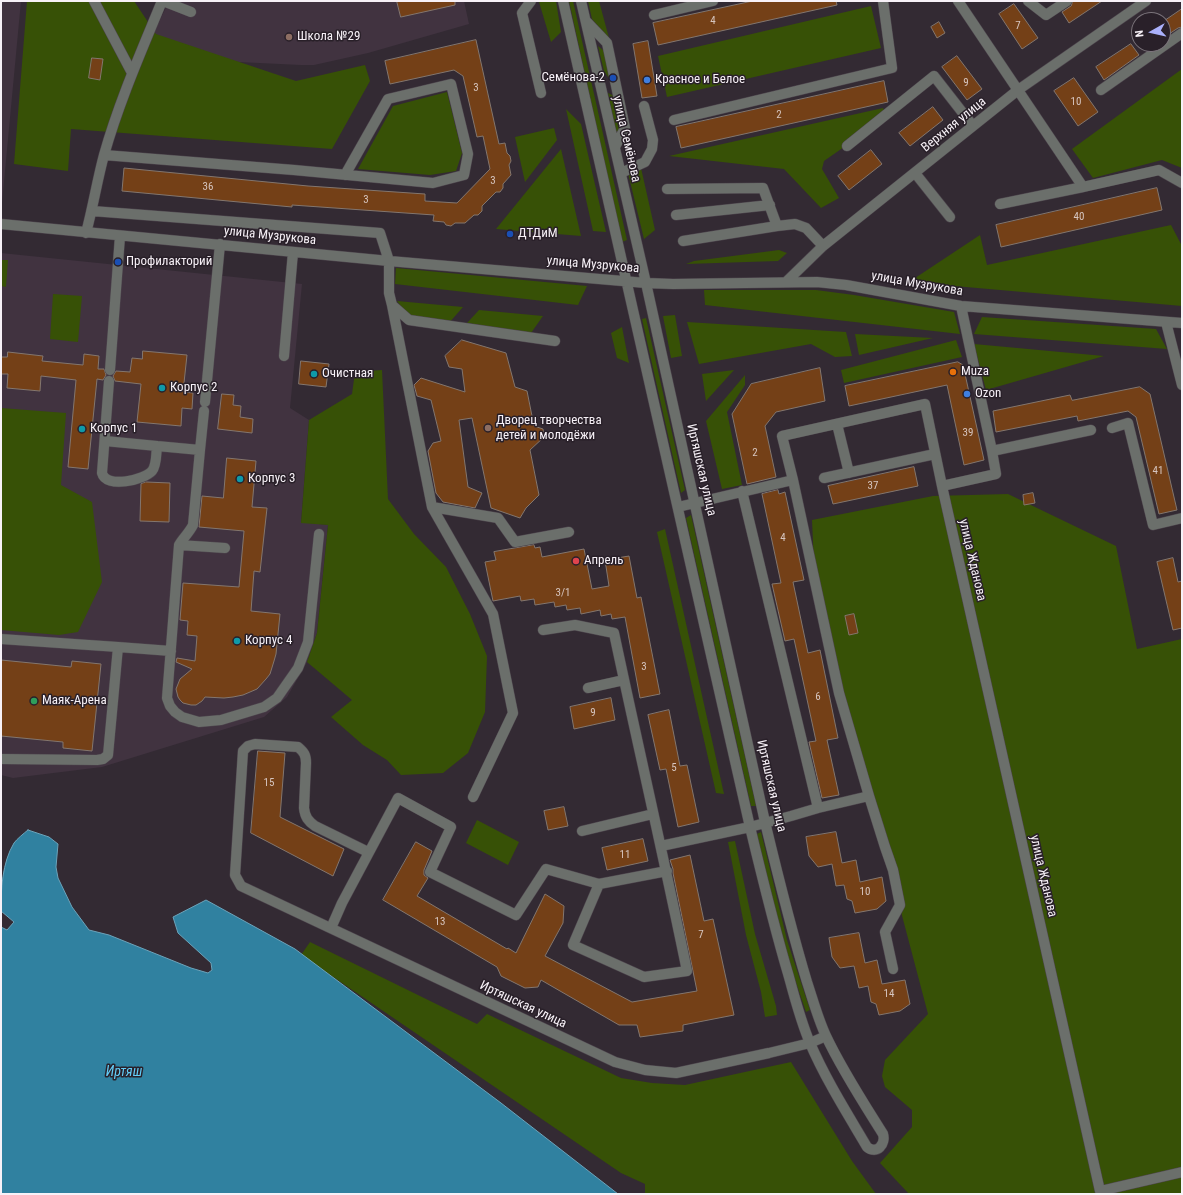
<!DOCTYPE html>
<html>
<head>
<meta charset="utf-8">
<style>
	body { margin:0 }
	#map { position:relative; width:1183px; height:1195px; overflow:hidden; background:#332a33; font-family:"Roboto Condensed",sans-serif }
	canvas { display:block }
	.frame { position:absolute; inset:0; border:2px solid #f7f1f7; pointer-events:none }
	.north { position:absolute; left:1131px; top:12px; width:40px; height:40px; box-sizing:border-box; background:#292029; border:1px solid #7b747b; border-radius:50%; rotate:262deg; font-size:11px; font-weight:700; line-height:16px; text-align:center; color:#f7f1f7 }
	.north::after { content:''; display:block; margin:auto; width:14px; height:18px; background:#aab0fb; clip-path:polygon(50% 0,100% 100%,50% 72%,0 100%) }
</style>
</head>
<body>
<div id="map">
<canvas width="1183" height="1195"></canvas>
<div class="frame"></div>
<div class="north">N</div>
</div>
<script>
const c = document.querySelector('canvas').getContext('2d');
c.lineJoin = 'round';
function fill(path, color) { c.fillStyle = color; c.fill(path, 'evenodd'); }
function strokePath(path, color, width, dash) { c.strokeStyle = color; c.lineWidth = width; c.lineCap = dash ? 'butt' : 'round'; c.setLineDash(dash || []); c.stroke(path); }
function write(font, color, halo, rows, align = 'center') {
  c.font = font + ' "Roboto Condensed",sans-serif'; c.lineWidth = 3; c.setLineDash([]); c.textBaseline = 'middle'; c.strokeStyle = halo; c.fillStyle = color; for (const [text, x, y, turn = 0] of rows) {
    c.save(); c.translate(x, y); c.rotate((+turn || 0) * Math.PI / 180); c.textAlign = isNaN(turn) ? turn : align; if (halo) c.strokeText(text, 0, 0); c.fillText(text, 0, 0); c.restore();
  }
}
fill(new Path2D(`
	M1 1H21L2 203H1Z
	M169 1H464L469 24 368 53 314 65H301L155 58 146 49Z
	M1 253 302 284 290 408 309 420 301 522 328 525 317 633 307 662 287 697 264 717 102 767 13 778 1 775Z`), '#413340');
fill(new Path2D(`
	M27 1H134L156 34 296 81 365 65 370 81 332 149 71 129 68 171 14 164Z
	M540 1H556L561 32 551 42 539 2Z
	M569 1H573L627 240 622 242Z
	M588 1H599L609 38 592 19Z
	M871 6 881 48 667 97 658 56Z
	M598 46 604 51 610 80 604 71Z
	M1182 69V168L1162 160 1093 178 1072 149Z
	M447 92 462 153 456 171 430 175 358 169 393 106Z
	M608 93 614 96 620 131 617 136Z
	M883 108 887 117 824 161 822 169 839 198 821 208 784 169 669 156Z
	M566 109 581 124 606 232 593 231Z
	M554 128 557 140 525 182 515 137Z
	M561 149 581 236 496 229Z
	M641 168 655 230 644 239 628 173Z
	M1171 225 1182 246V306L909 282 980 235 987 265Z
	M779 250 787 253 778 261 686 264 694 261Z
	M1 260H8L6 287 1 286Z
	M396 268 587 286 578 305 395 284Z
	M704 290H816L854 295 954 312 960 334 705 305Z
	M53 294 82 296 78 342 50 339Z
	M397 301 463 307 449 323 410 318Z
	M479 310 543 316 531 333 467 323Z
	M675 315 682 356 671 358 663 316Z
	M982 317 1156 329 1167 349 974 334Z
	M646 318 685 490 681 493 642 319Z
	M687 322 846 332 852 356 835 357 811 344 699 364Z
	M622 327 629 363 617 358 611 333Z
	M855 334 933 338 859 355Z
	M956 340 962 357 844 383 841 370Z
	M974 344 1104 356 986 390Z
	M382 370 388 499 414 534 446 567 470 614 487 656 485 712 468 753 443 773 401 775 387 760 363 745 331 717 352 700 307 662 317 633 328 525 301 523 309 420 352 394 355 372Z
	M734 370 706 401 702 374Z
	M745 375V385L727 412 742 485 722 489 706 421Z
	M1 408 66 413 61 485 92 502 102 582 78 632 59 635 1 630Z
	M1008 494 1116 546 1137 649 1182 639V1194H909L880 1163 912 1127V1110L885 1087 882 1076 885 1060 928 1014 815 586 812 520 933 496Z
	M691 515 756 806H751L686 518Z
	M665 529 724 794 716 793 657 532Z
	M477 820 519 842 508 865 466 843Z
	M761 832 787 940 810 1010 806 1012 783 944 757 834Z
	M735 841 755 934 776 1006 777 1015 765 1017 761 992 746 935 728 842Z
	M310 942 477 1024 487 1014 621 1078 652 1083 685 1085 791 1062 852 1161 876 1194H645V1184L621 1173 301 955Z`), '#375106');
const water = new Path2D(`
	M28 830 49 837 58 844 56 867 58 878 72 907 89 930 109 935 191 968 208 973 212 970 211 963 178 933 173 917 206 900 295 949 501 1103 618 1194H1V927L7 930 14 922 1 911C1 889 2 863 14 843 17 839 23 834 28 830Z`);
fill(water, '#3081a0');
strokePath(water, '#6ca3ba', 1);
const building = new Path2D(`
	M397 1H455V5L401 17Z
	M753 1H836L837 5 658 45 653 23Z
	M1073 1H1102L1069 23 1062 12 1071 6Z
	M1014 4 1038 38 1022 49 999 14Z
	M1182 9V27L1178 28 1163 38V22Z
	M939 22 945 33 937 38 931 27Z
	M476 40 499 144 505 143 507 153 510 156 511 161 509 165 511 175 503 184V188L500 192H496L482 206V211L478 215H474L465 223H455L451 226 446 225 444 222 433 221 434 215 292 205V207L122 191 124 168 308 186 425 194V201L457 203 490 169 483 136 477 137 463 76 454 70 390 84 385 61Z
	M648 41 657 96 642 98 633 44Z
	M1131 44 1139 55 1104 80 1096 67Z
	M957 56 982 89 967 100 942 67Z
	M92 58 103 59 100 80 89 78Z
	M1074 78 1098 112 1078 126 1054 91Z
	M884 81 888 102 681 148 676 127Z
	M933 107 943 120 910 146 899 133Z
	M871 150 882 164 849 190 838 176Z
	M1157 188 1162 210 1001 247 996 225Z
	M462 340 506 353 515 387 527 391 534 426 543 429 544 437 530 450 539 495 526 508 520 518 491 508 472 418 459 420 468 487 482 493 475 508 443 502 436 493 428 451 433 443 441 441 431 400 417 396 414 385 421 378 465 392 462 369 449 367 445 356Z
	M143 351 187 355 183 392 193 393 192 409 182 408 181 426 137 422 141 384 115 381 113 376 116 371 130 372 132 358 142 359Z
	M8 352 43 356 42 361 83 365 84 354 99 356 98 369H104L106 375 103 380 97 379 88 469 68 467 76 380 41 376 40 391 7 388 8 374H1V357H7Z
	M301 361 329 364 326 387 299 384Z
	M958 362 963 365 984 460 964 465 947 385 849 406 845 386Z
	M820 368 825 401 776 412 765 426 776 477 747 484 732 414 751 384Z
	M1140 387 1150 394 1177 510 1159 514 1136 417 1128 411 1078 421 1077 416 996 432 993 411 1070 395 1072 400Z
	M222 394 234 395 233 405 241 406 240 417 253 419 252 433 218 429Z
	M227 458 256 461 252 507 267 508 260 572 254 571 251 611 280 614 276 654 274 661 270 674 266 679 257 689 243 695 233 697 224 698 205 697 202 701 196 705H191L183 703 180 700 178 697 176 689 180 679 192 669 176 662 177 658 195 661 197 636 187 635 188 621 180 620 183 583 239 587 244 531 199 527 202 496 223 498Z
	M914 467 918 486 833 504 828 486Z
	M146 482 170 483 169 522 140 521 141 484Z
	M778 490 779 494 785 492 804 580 793 582 808 653 820 650 838 738 827 740 839 795 822 798 809 742 816 741 794 639 785 641 772 584 781 583 762 494Z
	M1033 493 1035 503 1024 505 1023 495Z
	M534 545 535 548 540 547 542 557 584 549 592 589 609 586 605 560 629 556 637 598 641 597 660 694 640 698 625 617 612 619 611 614 601 616 600 610 581 614 580 608 567 610 566 605 555 607 554 602 535 605 534 599 521 601 520 596 493 601 485 562 496 560 494 552Z
	M1173 558 1178 582 1182 581V628L1173 630 1157 562Z
	M854 614 858 633 849 635 845 616Z
	M1 660 71 667 72 661 101 664 92 751 63 748V742L1 736Z
	M611 698 615 720 574 729 570 707Z
	M669 710 680 766 687 765 699 822 678 827 666 769 660 770 648 715Z
	M258 751 285 753 280 817 344 849 333 876 251 833Z
	M564 807 568 826 548 830 544 811Z
	M836 832 842 863 856 860 860 882 882 877 886 901 877 909 855 913 852 901 847 899 844 885 836 886 832 864 818 867 809 856 806 837Z
	M643 839 648 861 607 870 602 848Z
	M416 842 432 851 424 870V875L428 878 417 896 507 949 508 948 516 953 545 894 564 906 563 923 545 956 632 1002 697 991 673 873V869L670 860 690 855 704 921 713 919 734 1015 683 1025V1031L640 1037 637 1025H619L541 980 538 987 525 988 501 976 497 967 383 900Z
	M859 933 865 963 877 960 882 984 905 980 910 1004 900 1011 879 1015 876 1004 871 1002 868 986 859 988 854 966 840 968 832 957 829 938Z`);
fill(building, '#744017');
strokePath(building, '#83766e', 1);
const minor = new Path2D(`
	M94 1 132 73
	M163 1 191 12
	M531 1 522 13 541 93
	M563 1 750 827C762 877 774 927 789 977 795 999 801 1022 810 1043 826 1080 847 1113 867 1147 877 1155 886 1144 883 1134 863 1102 842 1070 826 1036 818 1019 813 1000 807 982 791 929 778 876 765 822L646 283 581 1
	M958 1 1083 187 1159 170 1182 183
	M1028 1 1046 15 1067 1
	M654 15 713 1
	M587 22 607 43 625 128 615 147
	M1101 90 1182 33
	M674 120 892 68 883 1
	M847 146 934 76 973 126
	M104 155 294 170 433 183 464 175 468 154 451 84 388 99 345 175
	M621 173 645 162 652 149 653 140 644 106
	M915 173 950 217
	M667 189 763 188 777 226
	M1000 204 1083 187
	M92 211 380 233 389 261V293L392 305 432 507 498 518 515 542 569 532
	M676 215 770 205
	M1 224 389 261 646 283 673 284 817 282 846 285 961 306 1182 323
	M86 233C93 207 97 181 104 155 119 102 141 52 162 1
	M683 241 777 226 795 224 806 228 823 246
	M787 281 823 246 1018 90 1146 1
	M392 305 409 320 555 341
	M1166 322 1182 385
	M284 356 293 252
	M110 370 120 236
	M109 381 102 473C106 489 144 480 152 471 157 465 156 453 157 446L200 450 204 411
	M205 402 220 244
	M837 424 849 473
	M1112 428 1128 423 1153 525 1182 518
	M105 441 157 446
	M200 450 193 525C189 533 183 538 179 545L225 548
	M992 451 1091 430
	M824 478 935 454
	M793 480 782 436 925 404 942 486 1100 1191 1182 1172
	M942 486 996 474 992 451 961 306
	M742 491 818 808
	M432 507 493 614 513 713 473 797
	M678 507 793 480 839 693 869 796 885 847 893 870 900 905 885 932 893 969
	M179 545 167 698 170 706 175 712 182 717 199 722 221 720 264 707 277 698 298 668 308 642 319 534
	M543 630 575 625 614 633C638 746 664 858 687 971L644 977 573 945 599 884 667 871
	M1 639 118 647 108 755 103 759 97 760 1 759
	M118 647 171 651
	M588 688 624 680
	M582 831 653 814
	M661 846 750 827 791 816 818 808 869 796
	M368 852 315 826C308 821 305 817 304 808L306 763C306 755 304 752 298 747L255 744 248 746 243 751 235 875 241 886 615 1062 645 1070 676 1073 769 1053 810 1043 826 1036
	M331 928 342 903 398 798 451 827 430 872 516 915 546 869 599 884`);
strokePath(minor, '#4e464e', 11);
strokePath(minor, '#6b6f6b', 10);
for (const [x, y, r, color] of [
	[289,37,4,"#8d6e63"],
	[613,78,4,"#1a4fb4"],
	[647,80,4,"#3f7fe0"],
	[510,234,4,"#1a4fb4"],
	[118,262,4,"#1a4fb4"],
	[953,372,4,"#e8710a"],
	[314,374,4,"#0f9aa8"],
	[162,388,4,"#0f9aa8"],
	[967,394,4,"#3f7fe0"],
	[488,428,4,"#8d6e63"],
	[82,429,4,"#0f9aa8"],
	[240,479,4,"#0f9aa8"],
	[576,561,4,"#e0444e"],
	[237,641,4,"#0f9aa8"],
	[34,701,4,"#2e9e5b"]
]) { const dot = new Path2D(); dot.arc(x, y, r, 0, 2 * Math.PI); c.fillStyle = color; c.fill(dot); strokePath(dot, '#292029', 1.5); }
write('11px', '#d6c5bf', null, [
	["4",713,21],
	["7",1018,26],
	["9",966,83],
	["3",476,88],
	["10",1076,102],
	["2",779,115],
	["3",493,181],
	["36",208,187],
	["3",366,200],
	["40",1079,217],
	["39",968,433],
	["2",755,453],
	["41",1158,471],
	["37",873,486],
	["4",783,538],
	["3/1",563,593],
	["3",644,667],
	["6",818,697],
	["9",593,713],
	["5",674,768],
	["15",269,783],
	["11",625,855],
	["10",865,892],
	["13",440,922],
	["7",701,935],
	["14",889,994]
]);
write('13px', '#f7f1f7', '#292029', [
	["Школа №29",297,37],
	["Семёнова-2",605,78,"right"],
	["Красное и Белое",655,80],
	["ДТДиМ",518,234],
	["Профилакторий",126,262],
	["Muza",961,372],
	["Очистная",322,374],
	["Корпус 2",170,388],
	["Ozon",975,394],
	["Дворец творчества",496,421],
	["детей и молодёжи",496,436],
	["Корпус 1",90,429],
	["Корпус 3",248,479],
	["Апрель",584,561],
	["Корпус 4",245,641],
	["Маяк-Арена",42,701]
], 'left');
write('13px', '#f7f1f7', '#292029', [
	["Верхняя улица",954,125,-39],
	["улица Семёнова",626,139,77],
	["улица Музрукова",270,236,6],
	["улица Музрукова",593,265,5],
	["улица Музрукова",917,284,10],
	["Иртяшская улица",701,470,77],
	["улица Жданова",972,560,77],
	["Иртяшская улица",771,786,77],
	["улица Жданова",1043,876,77],
	["Иртяшская улица",523,1005,25]
]);
write('italic 14px', '#63cdf7', '#292029', [
	["Иртяш",124,1072]
]);
</script>
</body>
</html>
